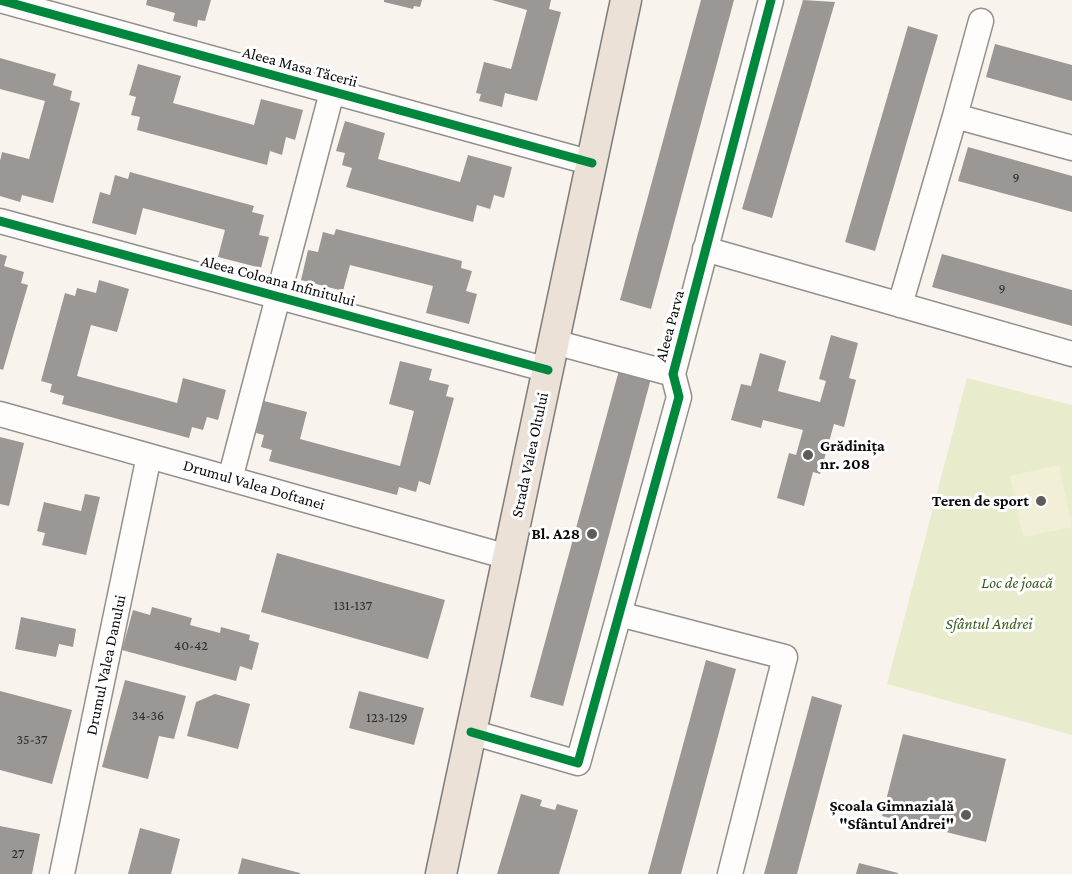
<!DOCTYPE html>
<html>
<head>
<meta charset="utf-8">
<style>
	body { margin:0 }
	canvas { display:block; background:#f9f3ed }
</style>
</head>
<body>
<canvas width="1072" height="874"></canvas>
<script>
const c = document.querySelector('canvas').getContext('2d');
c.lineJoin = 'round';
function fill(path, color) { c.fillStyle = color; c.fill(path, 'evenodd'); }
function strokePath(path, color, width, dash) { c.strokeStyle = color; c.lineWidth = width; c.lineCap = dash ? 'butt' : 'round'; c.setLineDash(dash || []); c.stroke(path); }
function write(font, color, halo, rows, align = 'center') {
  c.font = font + ' "Crimson Pro",serif'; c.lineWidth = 6; c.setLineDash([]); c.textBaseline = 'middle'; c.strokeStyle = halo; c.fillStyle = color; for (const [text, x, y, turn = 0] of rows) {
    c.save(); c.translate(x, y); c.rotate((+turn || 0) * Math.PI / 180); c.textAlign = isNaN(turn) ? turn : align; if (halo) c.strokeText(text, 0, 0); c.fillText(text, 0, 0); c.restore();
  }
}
fill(new Path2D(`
	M967 378 1072 405V735L887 684Z`), '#e8eccd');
fill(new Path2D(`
	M1059 465 1072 527 1023 537 1010 476Z`), '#f1f0d7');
fill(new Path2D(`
	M147 0H211L205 21 198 20 197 27 173 21 175 13 146 5Z
	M384 0H422L420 7 414 6 413 9 384 2Z
	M492 0H551L549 9 561 12 537 101 505 93 502 107 479 101 481 94 476 93 484 62 511 69 527 10Z
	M701 0H734L651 309 620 300Z
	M803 0 835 2 772 218 742 209Z
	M908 26 938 35 875 251 845 242Z
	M995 44 1072 65V101L986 77Z
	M0 58 56 74 53 85 72 91 70 100 80 103 53 203 22 195 20 202 0 196V161L2 152 29 159 45 101 0 89Z
	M138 64 181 76 173 103 254 125 261 99 303 110 295 140 286 137 282 155 270 151 267 165 137 130 140 117 131 115 136 97 129 95Z
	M345 121 385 133 378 159 460 182 468 155 512 167 504 198 494 195 490 209 477 205 473 222 346 187 352 168 342 165 345 153 336 151Z
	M968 147 1072 176V212L958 181Z
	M130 172 254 206 252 212 264 215 259 235 269 237 261 268 218 257 225 230 143 208 136 235 92 223 100 192 110 195 115 175 128 179Z
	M336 229 462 261 461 268 472 271 466 291 477 294 469 324 426 313 433 286 350 265 343 291 301 280 308 250 318 252 323 232 334 235Z
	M0 254 7 256 4 266 24 272 21 283 28 285 3 370 0 369Z
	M942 254 1072 290V326L932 287Z
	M99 280 129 289 117 332 91 325 77 376 177 403 183 378 226 390 218 420 207 417 203 430 192 427 189 438 62 404 64 396 50 392 52 384 41 381 65 293 75 296 77 288 96 293Z
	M831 335 858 343 849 378 856 380 844 427 834 424 820 474 813 472 804 506 777 498 789 453 796 455 803 430 763 420 761 428 731 420 741 384 751 386 760 353 786 361 778 391 820 402 826 381 819 379Z
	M400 361 432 369 429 380 449 385 446 396 454 398 430 485 419 481 416 492 399 487 397 495 269 461 272 450 261 447 264 435 256 433 264 401 307 412 300 439 400 466 414 411 389 404Z
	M621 363 653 371 563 706 530 697Z
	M0 437 24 443 9 506 0 504Z
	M85 494 100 497 86 555 42 545 45 533 37 531 44 502 81 511Z
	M277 553 445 600 428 659 261 612Z
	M152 607 192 618 190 625 220 633 221 627 250 635 249 640 259 643 252 670 240 666 236 681 122 650 133 610 150 615Z
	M21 617 76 629 73 647 59 644 56 657 15 649Z
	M706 660 736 669 681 874H648Z
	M125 680 186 696 174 739 159 736 148 779 102 767Z
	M0 691 72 710 52 784 0 770Z
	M359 691 424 708 414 745 349 728Z
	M215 694 250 704 238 749 187 736 196 702Z
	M812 696 842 705 797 874H764Z
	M903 734 1006 759 986 842 882 816Z
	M521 794 542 800 540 806 555 810 557 804 578 810 559 874H497Z
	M0 826 40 834 32 874H0Z
	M140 828 180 839 171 874H128Z
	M242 858 300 873V874H238Z
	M859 863 898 873V874H856Z`), '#9b9794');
const minor = new Path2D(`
	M0 0 592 163
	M955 116 981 21
	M0 221 548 370
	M705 249 1072 354
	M900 305 955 116 1072 148
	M554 342 673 374
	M0 414 508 557
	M230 479 332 92
	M619 614 785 657 730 874
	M471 732 578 763 679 397 673 374 771 0
	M62 874 149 456`);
const major = new Path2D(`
	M441 874 626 0`);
strokePath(minor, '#928f8c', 27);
strokePath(major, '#7f7c7a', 33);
strokePath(minor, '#fefdfc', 24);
strokePath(major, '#ebe1d6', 30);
strokePath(new Path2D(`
	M0 0 592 163
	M0 221 548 370
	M471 732 578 763 679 397 673 374 771 0`), '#00873e', 9);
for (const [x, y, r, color] of [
	[808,455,6,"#5e5c59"],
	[1041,501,6,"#5e5c59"],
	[592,534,6,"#5e5c59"],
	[966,815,6,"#5e5c59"]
]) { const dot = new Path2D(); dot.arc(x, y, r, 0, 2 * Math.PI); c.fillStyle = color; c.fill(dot); strokePath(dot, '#fff', 2); }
write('14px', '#2e2d2c', null, [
	["9",1016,178],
	["9",1002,289],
	["131-137",353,606],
	["40-42",191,646],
	["34-36",148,716],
	["123-129",387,718],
	["35-37",32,740],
	["27",18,854]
]);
write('16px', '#0a0a0a', '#fff', [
	["Aleea Masa Tăcerii",300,67,15],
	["Aleea Coloana Infinitului",278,281,15],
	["Aleea Parva",670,326,-75],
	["Strada Valea Oltului",530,455,-78],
	["Drumul Valea Doftanei",254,485,16],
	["Drumul Valea Danului",106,665,-78]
]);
write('bold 16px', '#0a0a0a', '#fff', [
	["Grădinița",820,446,"left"],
	["nr. 208",820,464,"left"],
	["Teren de sport",1029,501],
	["Bl. A28",580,534],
	["Școala Gimnazială",954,806],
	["\"Sfântul Andrei\"",954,824]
], 'right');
write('italic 16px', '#3a5f1d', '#fff', [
	["Loc de joacă",1017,583],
	["Sfântul Andrei",989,624]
]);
</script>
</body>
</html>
